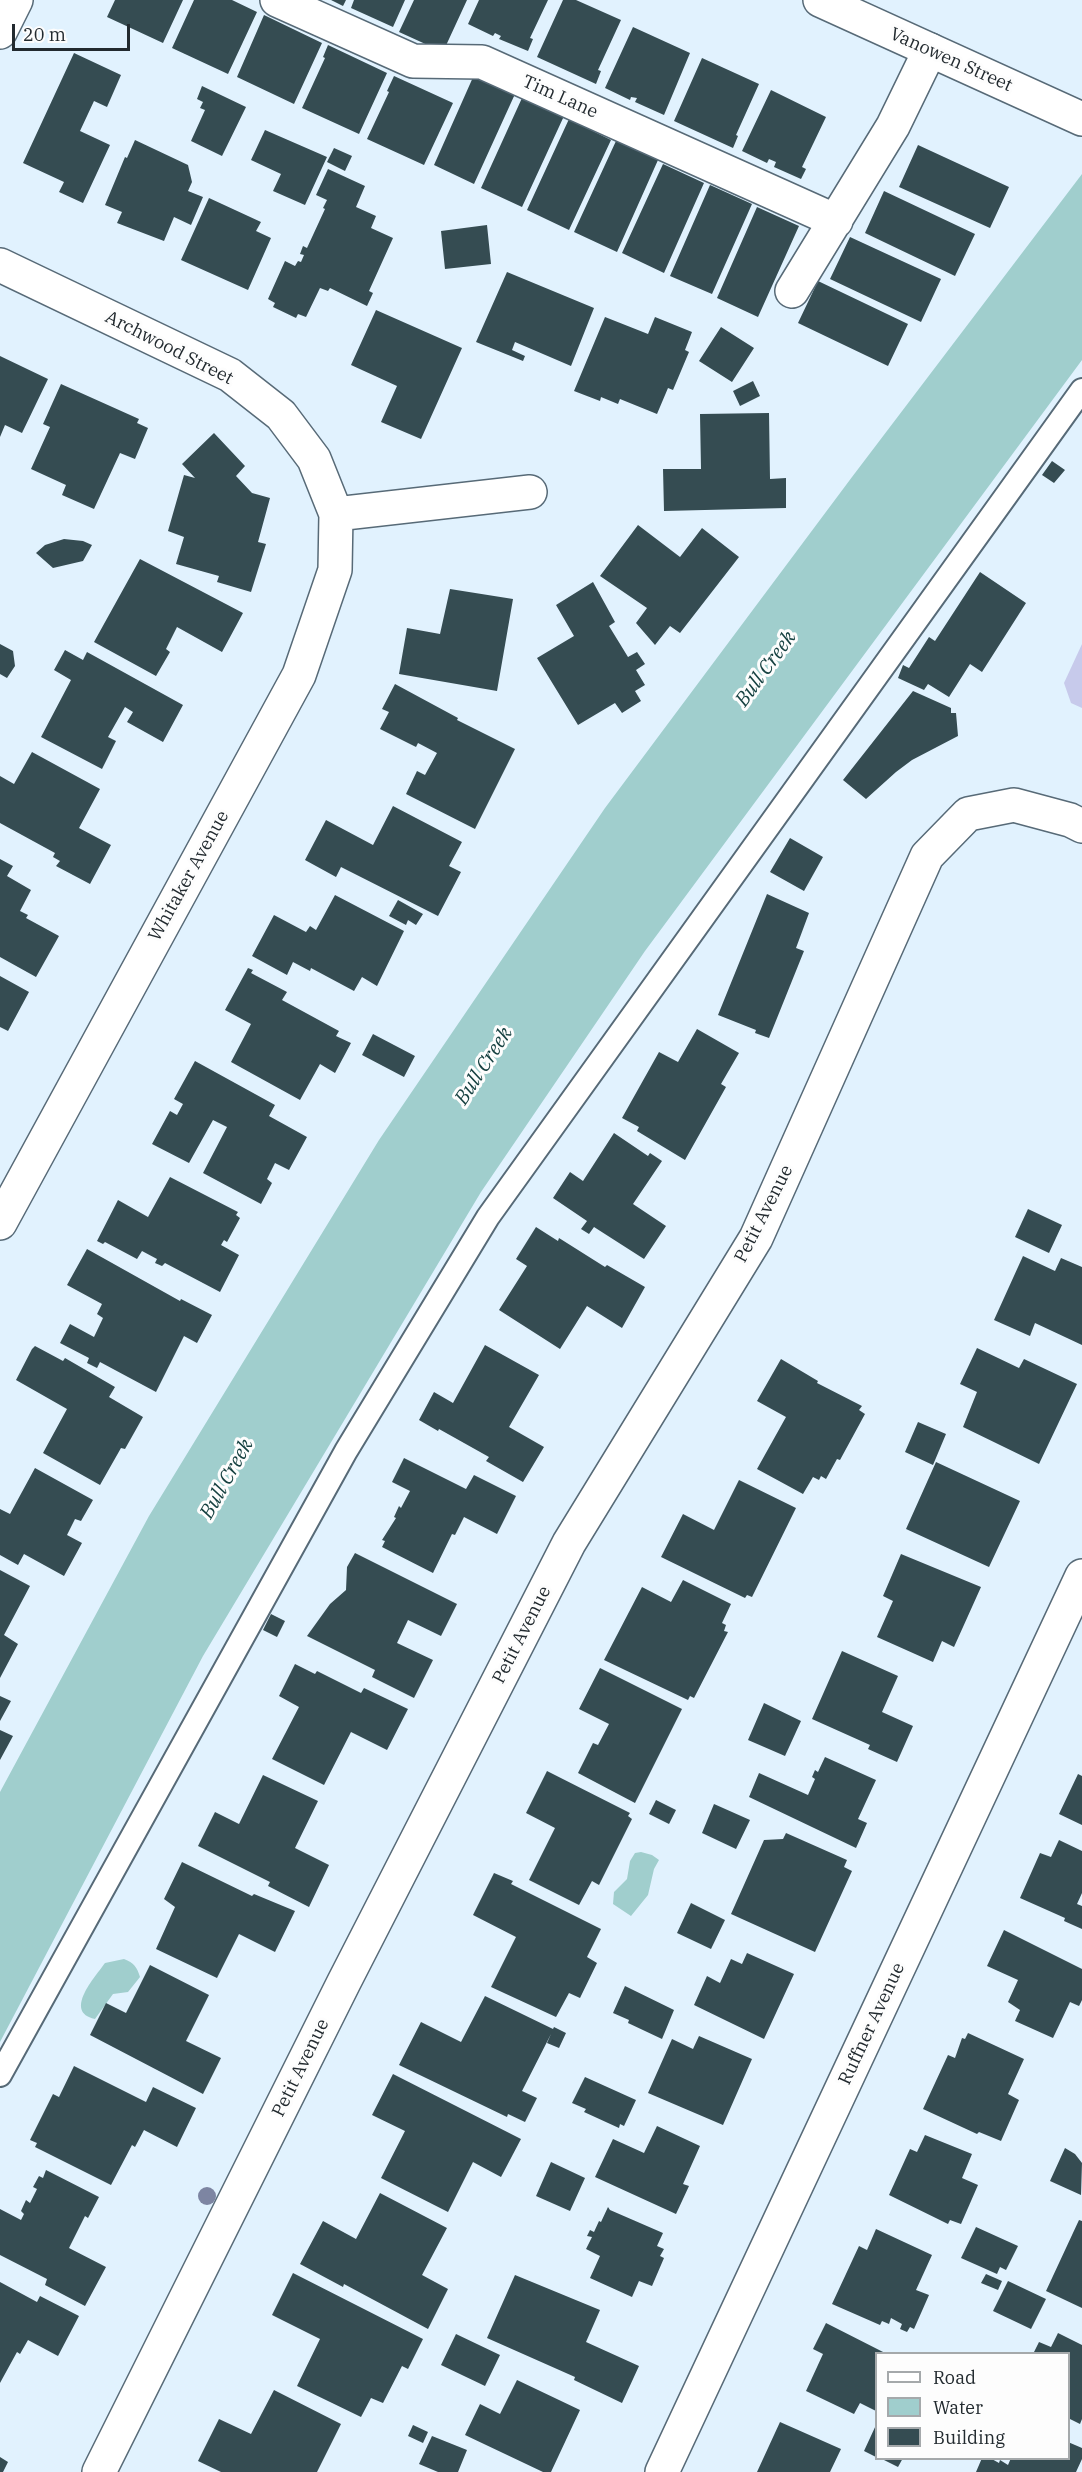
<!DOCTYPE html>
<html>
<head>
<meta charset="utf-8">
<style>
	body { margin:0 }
	#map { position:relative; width:1082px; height:2472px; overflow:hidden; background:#e1f2fe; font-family:"IBM Plex Serif",serif }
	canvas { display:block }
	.legend { position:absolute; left:875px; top:2352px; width:195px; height:108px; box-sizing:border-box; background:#fdfdfd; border:2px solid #a5a9ab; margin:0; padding:8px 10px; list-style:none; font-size:18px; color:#222a2f }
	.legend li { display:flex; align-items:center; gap:12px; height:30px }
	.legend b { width:30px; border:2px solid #a5a9ab }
	.scale { position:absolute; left:12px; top:24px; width:118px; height:27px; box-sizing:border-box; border:3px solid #222a2f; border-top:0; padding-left:8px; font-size:18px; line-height:21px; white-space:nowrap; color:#222a2f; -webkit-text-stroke:4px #fdfdfd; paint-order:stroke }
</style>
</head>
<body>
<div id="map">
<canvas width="1082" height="2472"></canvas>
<ul class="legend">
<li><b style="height:8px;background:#fff"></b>Road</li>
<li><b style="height:16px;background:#a0cecd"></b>Water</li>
<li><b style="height:16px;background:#354c52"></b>Building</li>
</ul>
<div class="scale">20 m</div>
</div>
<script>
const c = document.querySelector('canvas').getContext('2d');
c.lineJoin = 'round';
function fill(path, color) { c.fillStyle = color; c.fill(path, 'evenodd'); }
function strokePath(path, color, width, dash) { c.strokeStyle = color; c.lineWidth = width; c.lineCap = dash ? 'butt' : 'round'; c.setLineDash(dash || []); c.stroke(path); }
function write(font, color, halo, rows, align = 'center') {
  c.font = font + ' "IBM Plex Serif",serif'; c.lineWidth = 6; c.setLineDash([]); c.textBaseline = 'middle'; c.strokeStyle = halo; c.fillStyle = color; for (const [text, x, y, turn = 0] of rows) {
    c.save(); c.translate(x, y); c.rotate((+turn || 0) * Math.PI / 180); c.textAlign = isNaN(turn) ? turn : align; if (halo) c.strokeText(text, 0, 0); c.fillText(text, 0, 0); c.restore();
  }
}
fill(new Path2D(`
	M1082 644V708L1071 703 1064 683Z`), '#c7caeb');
fill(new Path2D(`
	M1082 174V360L645 951 481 1192 203 1656 0 2042V1792L149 1516 379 1140 605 808 852 477Z
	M641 1852 652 1855 659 1860 654 1869 648 1895 631 1916 613 1904 614 1892 627 1879 630 1861 635 1853Z
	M124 1959C134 1963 137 1967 140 1977L128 1992 113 1994 95 2019C63 2012 95 1977 105 1963Z`), '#a0cecd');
fill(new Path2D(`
	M115 0H183L163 43 107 17Z
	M194 0H232L257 12 228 74 172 48Z
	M331 0H346L343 6Z
	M354 0H405L393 27 351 8Z
	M414 0H467L443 52 399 32Z
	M479 0H548L530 38 533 39 528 51 499 39 501 36 495 33 493 36 468 24Z
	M563 0H576L621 20 598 70 601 71 596 84 537 57Z
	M264 15 322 43 294 104 237 77Z
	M633 27 690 53 664 115 635 102 637 98 631 97 630 100 605 88Z
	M328 45 387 73 359 134 302 108 325 58 323 57Z
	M74 53 121 75 107 107 94 101 80 131 110 145 83 203 59 192 64 182 23 163Z
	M702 58 759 84 736 135 738 136 733 148 674 121Z
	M474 75 515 94 474 184 434 165Z
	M394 76 453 103 424 165 367 139 389 92 387 91Z
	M202 86 246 107 222 156 191 141 205 110 200 108 203 102 197 99Z
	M771 90 826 117 802 167 806 169 801 179 774 167 776 162 769 159 767 163 742 151Z
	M522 98 564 116 522 207 481 188Z
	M569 119 611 140 569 230 527 210Z
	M265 130 327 157 305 205 273 191 281 174 251 160Z
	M135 140 188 165 192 182 188 191 203 197 191 225 174 217 164 241 117 223 122 212 105 205 125 157 127 158Z
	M616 141 658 160 617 252 574 232Z
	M918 145 1009 187 990 228 899 187Z
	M334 148 352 156 345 171 327 162Z
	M663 164 704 183 664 273 622 253Z
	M328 169 365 186 356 207 376 216 371 228 393 238 369 291 373 293 367 306 330 288 328 291 320 288 306 317 298 314 296 318 273 307 275 303 268 299 285 261 295 266 298 261 301 262 304 255 300 254 303 246 307 248 325 209 323 208 327 200 316 195Z
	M710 185 752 204 712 294 670 276Z
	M884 191 975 234 955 276 865 233Z
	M209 198 261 222 256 231 271 238 248 290 181 260Z
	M757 207 799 226 758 317 717 298Z
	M487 225 491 264 445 269 441 231Z
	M850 237 941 279 921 322 830 279Z
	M507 272 594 308 571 366 515 342 512 350 525 356 523 361 476 342Z
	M818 281 908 324 888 366 798 323Z
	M376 310 462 348 421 439 381 422 397 386 351 365Z
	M605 317 648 334 655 317 692 332 685 350 689 352 673 390 668 388 657 414 620 399 618 404 601 397 600 401 574 391Z
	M721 327 754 348 732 382 699 361Z
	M0 356 48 379 22 433 5 425 0 437Z
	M753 381 760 396 740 406 733 391Z
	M61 384 139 419 137 423 148 428 135 459 120 453 94 509 62 495 66 485 31 469 50 427 43 424Z
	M769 413 770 479 786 478V508L664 511 663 469H701L700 414Z
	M214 433 245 466 236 476 252 493 270 498 258 542 266 544 251 592 217 582 219 576 176 564 184 537 168 531 184 475 195 478 182 464Z
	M1052 461 1065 470 1054 483 1042 475Z
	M638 525 680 557 702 528 739 557 680 633 670 626 655 645 636 623 647 608 600 576Z
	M64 539 83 541 92 545 83 561 53 568 36 553 45 545Z
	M140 559 243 613 222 652 177 627 166 649 170 652 156 676 94 642Z
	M980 572 1026 603 982 672 970 664 949 697 928 684 924 690 898 678 903 665 909 668 929 637 935 641Z
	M593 582 615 622 609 626 628 657 637 652 645 664 636 670 645 685 635 691 641 701 622 713 615 703 578 725 537 658 574 636 556 605Z
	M450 589 513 599 497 691 399 674 407 628 440 634Z
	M0 644 13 651 15 666 7 678 0 674Z
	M65 650 83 660 87 652 183 705 163 742 127 722 133 712 125 707 108 737 116 741 102 769 41 737 71 680 54 670Z
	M395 684 458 718 457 720 515 749 475 829 406 794 417 771 425 775 437 753 418 743 416 747 380 729 389 712 382 709Z
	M913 691 951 708V713H956L958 736 912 760 896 772 866 799 843 780Z
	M32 752 100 789 79 828 111 845 90 884 56 866 60 861 53 857 55 853 0 823V776L14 784Z
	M393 806 462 842 449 866 461 872 438 916 341 867 336 877 305 860 326 820 373 845Z
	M790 838 823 857 804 891 770 872Z
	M0 859 13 866 7 876 31 890 20 911 28 915 26 918 59 936 36 977 0 957Z
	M767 894 809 913 796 948 804 951 769 1038 755 1033 756 1030 718 1015Z
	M335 895 404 931 377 986 362 977 354 991 311 968 310 971 293 962 287 975 252 956 274 915 306 932 310 926 316 930Z
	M398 900 423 914 416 925 408 920 406 925 389 916Z
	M248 968 253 970 251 973 287 992 282 1000 339 1031 336 1036 351 1043 335 1073 320 1064 300 1100 231 1062 251 1024 225 1010Z
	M0 976 29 992 8 1031 0 1027Z
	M697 1029 739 1053 721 1084 726 1087 685 1160 637 1131 639 1127 622 1118 659 1052 678 1062Z
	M373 1034 415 1056 404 1077 362 1055Z
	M195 1061 275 1105 269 1116 307 1137 289 1170 275 1163 267 1179 272 1183 261 1204 203 1173 227 1127 213 1120 189 1163 152 1144 170 1111 177 1115 183 1104 174 1099Z
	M614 1133 648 1156 650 1153 662 1161 633 1204 666 1226 644 1259 594 1227 589 1234 581 1229 587 1221 553 1198 570 1172 583 1181Z
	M170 1177 238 1212 236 1215 240 1218 227 1242 224 1240 221 1245 239 1255 220 1292 165 1263 162 1266 155 1263 157 1259 142 1251 137 1259 105 1242 103 1244 97 1241 118 1200 148 1217Z
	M1028 1209 1062 1225 1049 1253 1015 1237Z
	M536 1227 558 1241 559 1238 605 1267 607 1265 645 1287 622 1328 587 1306 560 1349 499 1310 527 1266 516 1259Z
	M87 1249 180 1301 181 1299 212 1315 197 1343 184 1336 156 1392 100 1362 97 1368 87 1363 89 1358 60 1343 70 1324 94 1337 103 1318 97 1314 102 1304 67 1285Z
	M1023 1256 1055 1271 1061 1258 1082 1267V1345L1035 1323 1030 1336 994 1320Z
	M485 1345 539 1375 509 1427 544 1447 523 1482 486 1461 489 1457 439 1429 438 1431 419 1420 434 1392 453 1403Z
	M35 1346 63 1361 65 1358 115 1387 109 1397 143 1417 125 1449 121 1448 100 1485 43 1453 67 1409 16 1380 32 1349Z
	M977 1348 1019 1368 1024 1359 1077 1384 1039 1464 963 1427 977 1392 960 1384Z
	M781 1359 818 1381 817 1383 862 1406 859 1410 865 1414 840 1460 837 1459 826 1479 821 1476 819 1480 813 1477 803 1494 757 1469 786 1417 757 1401Z
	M918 1422 946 1434 933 1465 905 1452Z
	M404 1458 466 1489 474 1475 516 1496 497 1534 464 1517 455 1535 452 1534 433 1573 382 1547 385 1541 382 1540 396 1518 394 1517 399 1506 401 1508 410 1491 392 1482Z
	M936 1462 1020 1501 989 1567 906 1529Z
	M35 1468 93 1500 81 1521 75 1519 67 1535 82 1543 64 1576 24 1554 18 1565 0 1555V1509L10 1514Z
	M739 1480 796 1508 752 1597 747 1595 745 1598 661 1557 683 1514 714 1530Z
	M355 1553 457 1604 441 1636 408 1620 397 1643 433 1660 414 1698 372 1677 375 1670 307 1636 330 1604 346 1590 347 1567Z
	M901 1554 981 1587 954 1647 942 1641 933 1662 877 1637 893 1601 883 1596Z
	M0 1570 30 1586 4 1635 18 1644 0 1678Z
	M683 1580 731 1604 722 1623 726 1625 724 1631 728 1632 694 1698 690 1696 688 1700 604 1660 642 1587 671 1602Z
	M271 1614 285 1621 277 1637 263 1630Z
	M842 1651 898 1676 882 1712 913 1726 897 1762 868 1749 870 1745 812 1719Z
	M295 1664 315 1674 317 1671 361 1693 364 1688 408 1709 387 1750 351 1732 324 1785 272 1759 299 1707 279 1696Z
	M600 1668 682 1709 635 1803 578 1773 593 1743 598 1745 609 1724 579 1709Z
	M0 1696 11 1701 0 1721Z
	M764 1703 801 1721 785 1756 748 1740Z
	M0 1730 13 1736 0 1760Z
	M825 1757 876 1780 858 1819 867 1823 856 1848 749 1797 759 1773 808 1795 815 1779 812 1777 815 1770 818 1772Z
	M547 1771 630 1813 628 1816 632 1819 599 1885 592 1881 579 1905 529 1880 555 1828 526 1813Z
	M1078 1774 1082 1776V1825L1059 1814Z
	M263 1775 318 1801 295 1848 329 1865 309 1907 268 1886 270 1882 198 1846 215 1812 239 1824Z
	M656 1800 676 1810 669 1824 649 1814Z
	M714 1804 750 1820 736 1849 702 1833Z
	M786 1833 847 1860 844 1867 852 1871 815 1952 731 1914 764 1840 783 1839Z
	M1059 1840 1082 1851V1893L1077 1904 1082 1906V1929L1064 1921 1065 1918 1020 1898 1040 1853 1051 1857Z
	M182 1862 252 1896 254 1894 295 1911 275 1952 239 1934 217 1978 156 1949 175 1907 164 1899Z
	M494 1873 513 1881 511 1884 601 1929 587 1957 597 1963 580 1998 569 1993 556 2017 491 1987 516 1937 473 1915Z
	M691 1903 725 1920 711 1949 677 1933Z
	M1004 1930 1082 1969V2000L1079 2006 1070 2002 1053 2038 1015 2021 1020 2010 1008 2002 1018 1980 987 1966Z
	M747 1953 794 1974 764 2039 694 2005 707 1976 720 1983 731 1959 742 1964Z
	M150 1965 209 1995 186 2041 221 2058 203 2094 90 2035 106 2003 126 2013Z
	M625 1986 674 2010 662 2039 628 2023 629 2020 613 2013Z
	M485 1996 553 2029 554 2027 566 2033 559 2048 547 2043 551 2034 522 2091 537 2098 525 2122 508 2114 507 2117 399 2065 421 2022 461 2042Z
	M968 2033 1024 2059 1008 2094 1019 2100 1001 2141 979 2132 977 2134 923 2109 948 2055 955 2058 962 2038 965 2039Z
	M699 2036 752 2059 723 2125 648 2093 672 2039 693 2049Z
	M74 2066 146 2102 153 2087 196 2108 177 2147 144 2130 135 2147 132 2145 111 2185 35 2147 37 2143 30 2140 53 2094 59 2097Z
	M393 2074 521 2139 501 2177 473 2162 448 2212 381 2178 405 2131 372 2115Z
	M585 2077 636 2100 624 2126 620 2124 619 2128 584 2112 586 2109 572 2103Z
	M657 2126 700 2146 683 2184 689 2186 676 2214 595 2177 613 2139 644 2153Z
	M925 2135 972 2154 962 2178 978 2185 961 2224 950 2220 948 2224 889 2195 910 2149 917 2152Z
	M1065 2148 1075 2154 1082 2163 1081 2195 1050 2181Z
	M551 2162 585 2178 570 2211 536 2196Z
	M46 2170 99 2197 88 2218 85 2216 69 2248 106 2267 85 2306 45 2285 47 2279 0 2255V2209L21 2220 24 2214 21 2211 26 2200 30 2203 37 2189 33 2187 39 2176 43 2178Z
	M380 2193 447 2228 422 2275 448 2289 428 2329 344 2284 343 2287 300 2264 323 2221 356 2239Z
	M608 2207 610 2210 663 2233 657 2246 664 2249 660 2256 664 2258 652 2286 639 2281 632 2297 590 2278 600 2256 586 2249 592 2237 587 2236 590 2230 594 2232 599 2221 601 2222Z
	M1079 2220 1082 2221V2308L1046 2291Z
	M976 2227 1018 2246 1006 2270 1000 2267 997 2274 961 2258Z
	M876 2229 932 2255 916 2290 929 2295 914 2329 910 2327 907 2332 900 2329 902 2324 891 2318 889 2324 882 2321 880 2325 832 2304 859 2246 867 2250Z
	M293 2273 423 2339 408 2369 402 2366 383 2403 371 2398 361 2417 297 2386 320 2339 272 2315Z
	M986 2274 1002 2281 998 2290 981 2283Z
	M515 2275 600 2310 586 2342 639 2366 622 2403 574 2380 575 2377 487 2338Z
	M1008 2281 1046 2299 1031 2329 993 2311Z
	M0 2282 37 2302 40 2296 79 2316 58 2356 28 2340 20 2354 17 2352 0 2383Z
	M826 2323 887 2354H876L875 2371 876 2372V2411L860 2403 854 2414 806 2391 823 2354 813 2349Z
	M1058 2333 1082 2345V2419L1080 2424 1068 2418V2354H1033L1039 2342 1051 2347Z
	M456 2334 500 2355 485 2386 441 2365Z
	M517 2380 580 2410 551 2472H543L465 2435 480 2404 500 2414Z
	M274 2390 341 2424 317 2472H221L198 2461 219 2419 251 2434Z
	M780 2422 841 2449 830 2472H757Z
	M413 2425 428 2432 423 2443 408 2436Z
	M876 2425V2457L864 2451Z
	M432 2436 467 2450 458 2472H438L419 2464Z
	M1068 2442 1082 2448V2459L1076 2472H976L982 2458H990L999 2463 1000 2460 1008 2465 1011 2458H1068Z
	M0 2457 8 2462 3 2472H0Z
	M880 2458H903L898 2467Z`), '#354c52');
const lane = new Path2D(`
	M0 2075 346 1451 488 1217 1082 390`);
const street = new Path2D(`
	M277 0 413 61 482 62 836 221
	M0 265 230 375 281 415 314 459 336 514 530 492
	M792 291 893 126 930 50
	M0 1223 299 675 335 570 336 514
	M99 2472 344 1982 569 1543 756 1238 927 856 968 814 1014 805 1070 820 1082 826
	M662 2472 1082 1576`);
const secondary = new Path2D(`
	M820 0 1082 119
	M0 32 16 0`);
strokePath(lane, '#576a77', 26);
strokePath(street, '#576a77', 36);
strokePath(secondary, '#576a77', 36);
strokePath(lane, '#fff', 22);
strokePath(street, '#fff', 33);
strokePath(secondary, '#fff', 33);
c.fillStyle = '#7d85a2';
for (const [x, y] of [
	[207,2196]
]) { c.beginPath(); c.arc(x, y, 9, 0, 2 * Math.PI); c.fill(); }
write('18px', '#222a2f', '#fdfdfd', [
	["Vanowen Street",951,60,24],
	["Tim Lane",560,97,24],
	["Archwood Street",169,348,27],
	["Whitaker Avenue",189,876,-61],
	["Petit Avenue",764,1214,-63],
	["Petit Avenue",522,1635,-63],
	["Ruffner Avenue",872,2024,-65],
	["Petit Avenue",301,2068,-64]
]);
write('italic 20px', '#164141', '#fdfdfd', [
	["Bull Creek",766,669,-54],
	["Bull Creek",484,1066,-57],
	["Bull Creek",227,1479,-61]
]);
</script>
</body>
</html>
